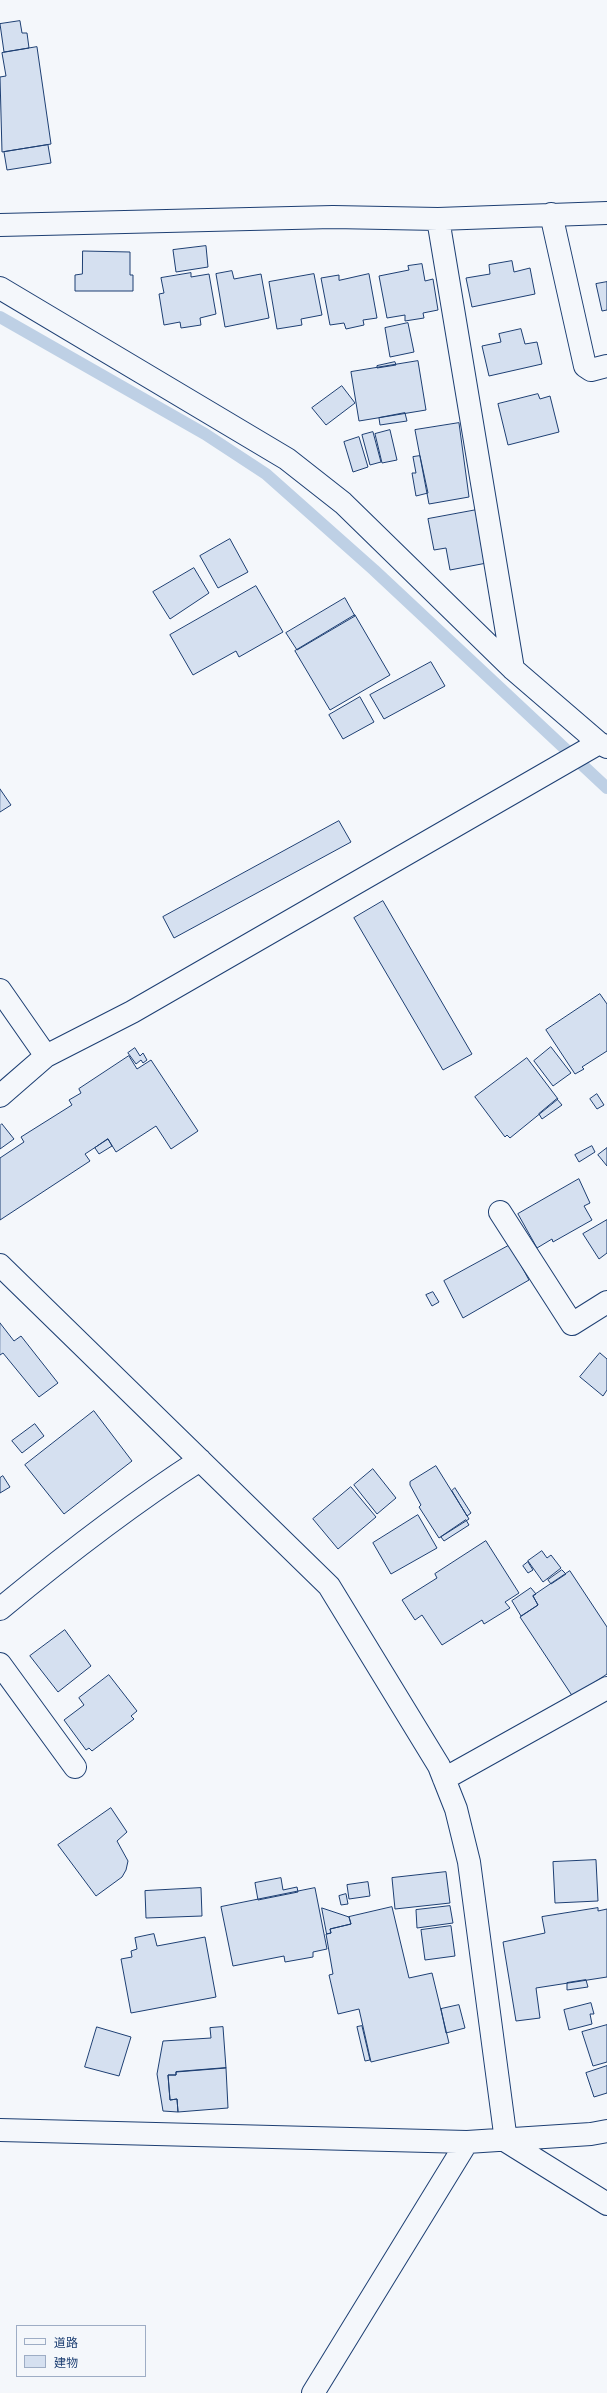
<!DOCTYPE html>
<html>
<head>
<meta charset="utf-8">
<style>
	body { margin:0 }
	#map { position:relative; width:607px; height:2393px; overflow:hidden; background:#f4f7fb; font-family:Figtree,"Noto Sans JP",sans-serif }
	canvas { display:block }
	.legend { position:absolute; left:16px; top:2325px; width:130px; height:52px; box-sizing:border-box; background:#f4f7fb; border:1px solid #9eadc5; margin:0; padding:5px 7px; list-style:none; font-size:12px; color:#1d3f73 }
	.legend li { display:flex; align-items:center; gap:8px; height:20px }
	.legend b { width:20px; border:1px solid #9eadc5 }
</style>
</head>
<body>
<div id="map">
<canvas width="607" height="2393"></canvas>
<ul class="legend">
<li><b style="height:5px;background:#f4f7fb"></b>道路</li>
<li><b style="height:11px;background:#d5e0f0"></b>建物</li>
</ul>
</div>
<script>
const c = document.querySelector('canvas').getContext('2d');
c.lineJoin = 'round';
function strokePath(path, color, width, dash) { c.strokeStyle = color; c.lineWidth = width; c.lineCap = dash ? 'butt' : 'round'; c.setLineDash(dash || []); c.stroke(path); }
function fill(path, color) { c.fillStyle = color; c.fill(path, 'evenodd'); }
strokePath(new Path2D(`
	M0 317 205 434 266 474 374 570 607 788`), '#bed0e5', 12);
const building = new Path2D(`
	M20 21 22 33H27L29 48 4 52 0 24Z
	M37 47 51 144 2 152 0 77 6 76 2 53Z
	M48 145 51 163 7 170 4 152Z
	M206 246 208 267 176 272 173 250Z
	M83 251 130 252V275H133V291H75V275L82 274Z
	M512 261 514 272 530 268 535 294 472 307 466 278 490 274 489 265Z
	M422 264 425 281 433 279 438 310 423 313 424 318 405 321V315L387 318 379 276 409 270 408 266Z
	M232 271 234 279 261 274 269 318 225 327 216 274Z
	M191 273V277L209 274 216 314 200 318 201 325 181 328 180 322 164 325 159 294 164 293 161 278Z
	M314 274 322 315 301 319 302 325 277 329 269 282Z
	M369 274 377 318 363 320 364 325 346 329 344 323 330 325 321 278 339 275V280Z
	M607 282V310L602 311 596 284Z
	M408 323 414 352 390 357 385 328Z
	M521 329 525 344 537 342 542 364 489 376 482 346 501 342 499 334Z
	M418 361 426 410 359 421 351 372Z
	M395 362 396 365 377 368V366Z
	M342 386 355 403 326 425 312 408Z
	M538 394 540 399 550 396 559 432 508 445 498 404Z
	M405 413 407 421 380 425 379 418Z
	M459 423 469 497 429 504 415 430Z
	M390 430 397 460 382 463 375 434Z
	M373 432 381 462 370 465 362 435Z
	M359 437 368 467 353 472 344 442Z
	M420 456 428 493 416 496 412 473H416L413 457Z
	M482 509 492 562 450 570 446 548 434 550 428 519Z
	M230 539 248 572 218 588 200 556Z
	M194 568 209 593 170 619 153 592Z
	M256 586 283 632 239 657 236 651 193 675 170 635Z
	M345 598 355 616 297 650 286 633Z
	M355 615 390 675 330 710 295 651Z
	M431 662 445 686 384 719 370 695Z
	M360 697 374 722 343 739 329 715Z
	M0 789 11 805 0 812Z
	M339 821 351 842 174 938 163 917Z
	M383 901 472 1054 443 1070 354 918Z
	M600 994 607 1004V1051L582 1067 584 1069 575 1074 546 1030Z
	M551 1047 571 1073 553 1086 534 1061Z
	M135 1048 140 1056 143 1053 147 1060 143 1063 141 1060 136 1064 128 1053Z
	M129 1056 137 1069 151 1060 198 1131 171 1149 156 1126 116 1152 108 1139 85 1154 90 1161 0 1220V1158L24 1142 21 1137 72 1105 69 1100 81 1093 79 1089Z
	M527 1058 558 1099 510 1138 507 1135 505 1137 475 1097Z
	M597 1094 604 1105 597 1109 590 1099Z
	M557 1099 562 1105 542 1119 539 1114Z
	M2 1124 14 1139 0 1149V1126Z
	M108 1139 112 1146 99 1154 95 1148Z
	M592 1146 595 1152 579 1162 575 1155Z
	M607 1148V1166L598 1155Z
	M579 1179 590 1203 584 1206 592 1220 553 1242 552 1239 537 1248 518 1214Z
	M607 1220V1253L599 1259 583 1234Z
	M510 1245 529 1280 463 1318 444 1281Z
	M433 1292 439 1302 432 1306 426 1295Z
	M0 1323 14 1341 21 1336 58 1383 39 1397 3 1353 0 1355Z
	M600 1353 607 1359V1390L603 1396 580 1377Z
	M94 1411 132 1461 64 1514 25 1465Z
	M35 1424 44 1436 22 1453 12 1441Z
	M436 1466 469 1519 439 1538 419 1507 421 1505 410 1485V1482Z
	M373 1469 396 1498 377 1514 354 1485Z
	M3 1476 10 1487 0 1493V1478Z
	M351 1487 376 1517 338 1549 313 1519Z
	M455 1488 471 1513 467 1516 452 1491Z
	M418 1515 437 1548 391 1574 373 1543Z
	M466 1520 469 1525 444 1541 441 1537Z
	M486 1541 519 1593 505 1602 510 1608 484 1624 482 1620 442 1645 422 1615 415 1620 402 1600 437 1578 435 1574Z
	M542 1551 547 1558 551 1555 561 1568 543 1582 528 1561Z
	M528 1562 533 1570 528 1573 523 1566Z
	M562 1570 566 1574 551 1584 548 1580Z
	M570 1571 607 1627V1674L573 1697 520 1617 538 1605 533 1596Z
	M531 1588 536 1594 533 1596 538 1605 521 1616 512 1601Z
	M65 1630 91 1666 58 1692 30 1656Z
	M109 1675 137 1711 131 1716 134 1719 92 1751 89 1748 86 1750 64 1720 84 1705 79 1698Z
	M111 1808 127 1832 117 1841 128 1861 126 1870 122 1877 96 1896 58 1845Z
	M596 1860 598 1901 555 1903 553 1862Z
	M446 1872 450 1903 395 1909 392 1878Z
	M281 1878 283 1890 297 1887 298 1892 258 1900 255 1883Z
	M368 1882 370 1896 349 1899 347 1885Z
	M201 1888 202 1916 146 1918 145 1891Z
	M315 1888 327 1949 313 1952V1957L285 1962 284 1956 233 1966 221 1907Z
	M346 1894 348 1904 341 1905 339 1896Z
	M450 1906 453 1923 417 1928 416 1910Z
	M392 1907 409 1978 432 1973 449 2043 371 2062 359 2009 338 2014 329 1975 333 1974 326 1934 331 1933 330 1929 351 1924 349 1917Z
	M322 1908 349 1917 351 1924 330 1929 331 1933 327 1934Z
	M598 1908V1911L607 1909V1977L536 1988 540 2018 516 2021 503 1942 545 1933 542 1917Z
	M451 1926 455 1956 425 1960 421 1930Z
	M154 1934 157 1946 205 1937 216 1997 131 2013 121 1959 132 1957 131 1951 137 1949 135 1938Z
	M586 1980 588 1987 567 1990V1983Z
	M591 2003 594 2014H590L592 2024 569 2030 564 2010Z
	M459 2005 465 2028 446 2033 441 2009Z
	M607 2025V2062L593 2066 582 2032Z
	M362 2026 370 2060 365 2061 357 2027Z
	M97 2027 131 2037 119 2076 85 2067Z
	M223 2027 226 2068 176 2072V2075H168L170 2100 177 2099 178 2112 163 2111 157 2074 163 2041 211 2038 210 2028Z
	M607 2066V2093L594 2097 586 2073Z
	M226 2068 228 2108 178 2112 177 2099 170 2100 168 2075H176V2072Z`);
fill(building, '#d5e0f0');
strokePath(building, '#1d3f73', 1);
const minor = new Path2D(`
	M551 214 585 366 591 370 607 366
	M438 219 513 669
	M0 225 333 217 438 219 607 213
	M0 288 287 459 343 503 513 669 599 743 607 747
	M0 990 46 1056
	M0 1096 46 1056 132 1012 599 743
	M500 1212 572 1324 607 1302
	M0 1265 329 1586 439 1766 456 1809 469 1862 506 2141 607 2204
	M0 1609C64 1556 130 1505 200 1460
	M0 1664 75 1767
	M444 1779 607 1688
	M0 2130 467 2142 591 2134 607 2131
	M313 2393 467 2142`);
strokePath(minor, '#1d3f73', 24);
strokePath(minor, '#f4f7fb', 22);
</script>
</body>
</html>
